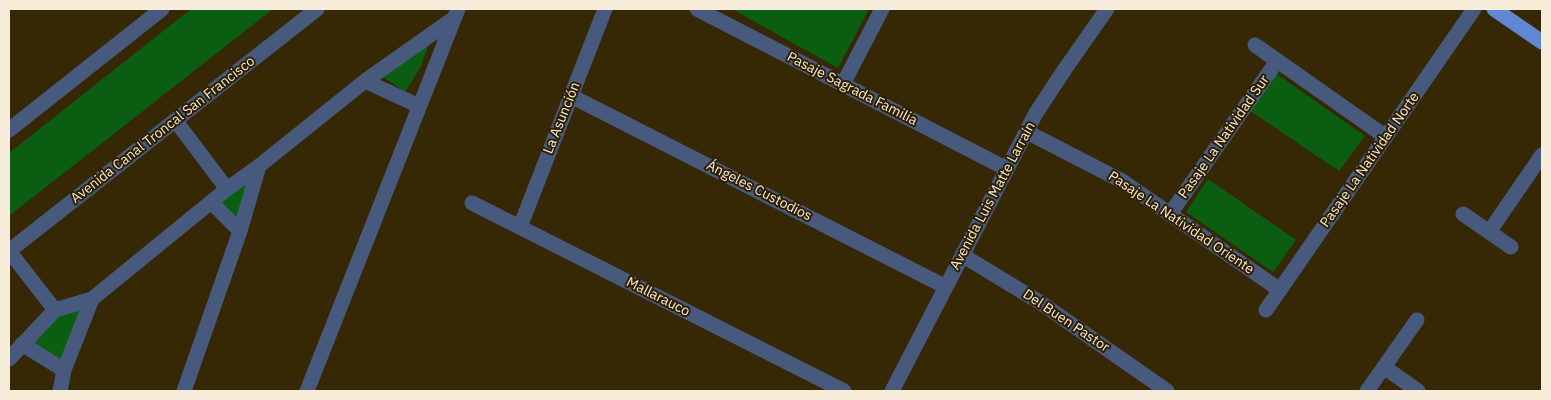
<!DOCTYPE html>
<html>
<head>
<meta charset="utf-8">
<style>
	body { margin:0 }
	#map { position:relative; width:1551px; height:400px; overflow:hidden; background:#372805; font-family:"IBM Plex Sans",sans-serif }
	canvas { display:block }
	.frame { position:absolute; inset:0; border:10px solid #f7edda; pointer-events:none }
</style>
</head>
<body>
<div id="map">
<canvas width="1551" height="400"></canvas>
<div class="frame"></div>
</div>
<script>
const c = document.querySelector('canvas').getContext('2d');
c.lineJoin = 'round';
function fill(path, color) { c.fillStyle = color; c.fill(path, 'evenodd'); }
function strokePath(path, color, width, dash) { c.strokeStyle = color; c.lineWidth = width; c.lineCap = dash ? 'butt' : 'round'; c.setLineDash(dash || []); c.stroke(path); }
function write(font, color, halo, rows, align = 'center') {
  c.font = font + ' "IBM Plex Sans",sans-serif'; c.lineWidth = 4; c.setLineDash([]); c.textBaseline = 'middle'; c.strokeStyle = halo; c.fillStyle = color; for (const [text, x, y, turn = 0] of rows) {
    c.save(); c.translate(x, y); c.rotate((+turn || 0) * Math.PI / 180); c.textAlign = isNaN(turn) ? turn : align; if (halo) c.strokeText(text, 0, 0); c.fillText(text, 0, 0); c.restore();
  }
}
fill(new Path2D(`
	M191 9H273L9 216V153Z
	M732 9H869L838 68Z
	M429 44 421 66 405 92 382 76Z
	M1274 72 1365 136 1339 171 1249 110Z
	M259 166 240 231 211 202Z
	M1208 179 1296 240 1273 272 1186 212Z
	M92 299 64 370 22 344 55 310Z`), '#0b5e11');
strokePath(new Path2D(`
	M697 9 1007 169
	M1255 45 1386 137
	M365 81 419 106
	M843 84 882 9
	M571 96 946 287
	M175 120 227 189
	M9 130 162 9
	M1027 132 1122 181 1280 290
	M211 202 240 231
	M472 203 844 391
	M1170 214 1277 61
	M1463 214 1511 247
	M520 227 605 9
	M1489 232 1542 155
	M962 255 1041 303 1167 391
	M55 310 9 251 317 9
	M1266 310 1474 9
	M22 344 64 370
	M9 359 55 310 92 299 227 189 259 166 365 81 453 19
	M1384 367 1418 391
	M60 391 64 370 92 299
	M184 391 240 231 259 166
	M307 391 458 9
	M892 391 1036 113 1065 69 1107 9
	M1367 391 1417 320`), '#475a7e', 15);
strokePath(new Path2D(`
	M1494 9 1542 42`), '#6186d2', 15);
write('14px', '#f7edda', '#2d1e00', [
	["Pasaje Sagrada Familia",852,89,27],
	["La Asunción",562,118,-68],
	["Avenida Canal Troncal San Francisco",163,130,-38],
	["Pasaje La Natividad Sur",1224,137,-55],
	["Pasaje La Natividad Norte",1370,160,-55],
	["Ángeles Custodios",759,191,27],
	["Avenida Luis Matte Larraín",993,196,-62],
	["Pasaje La Natividad Oriente",1181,223,34],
	["Mallarauco",658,297,27],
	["Del Buen Pastor",1066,321,34]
]);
</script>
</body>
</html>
